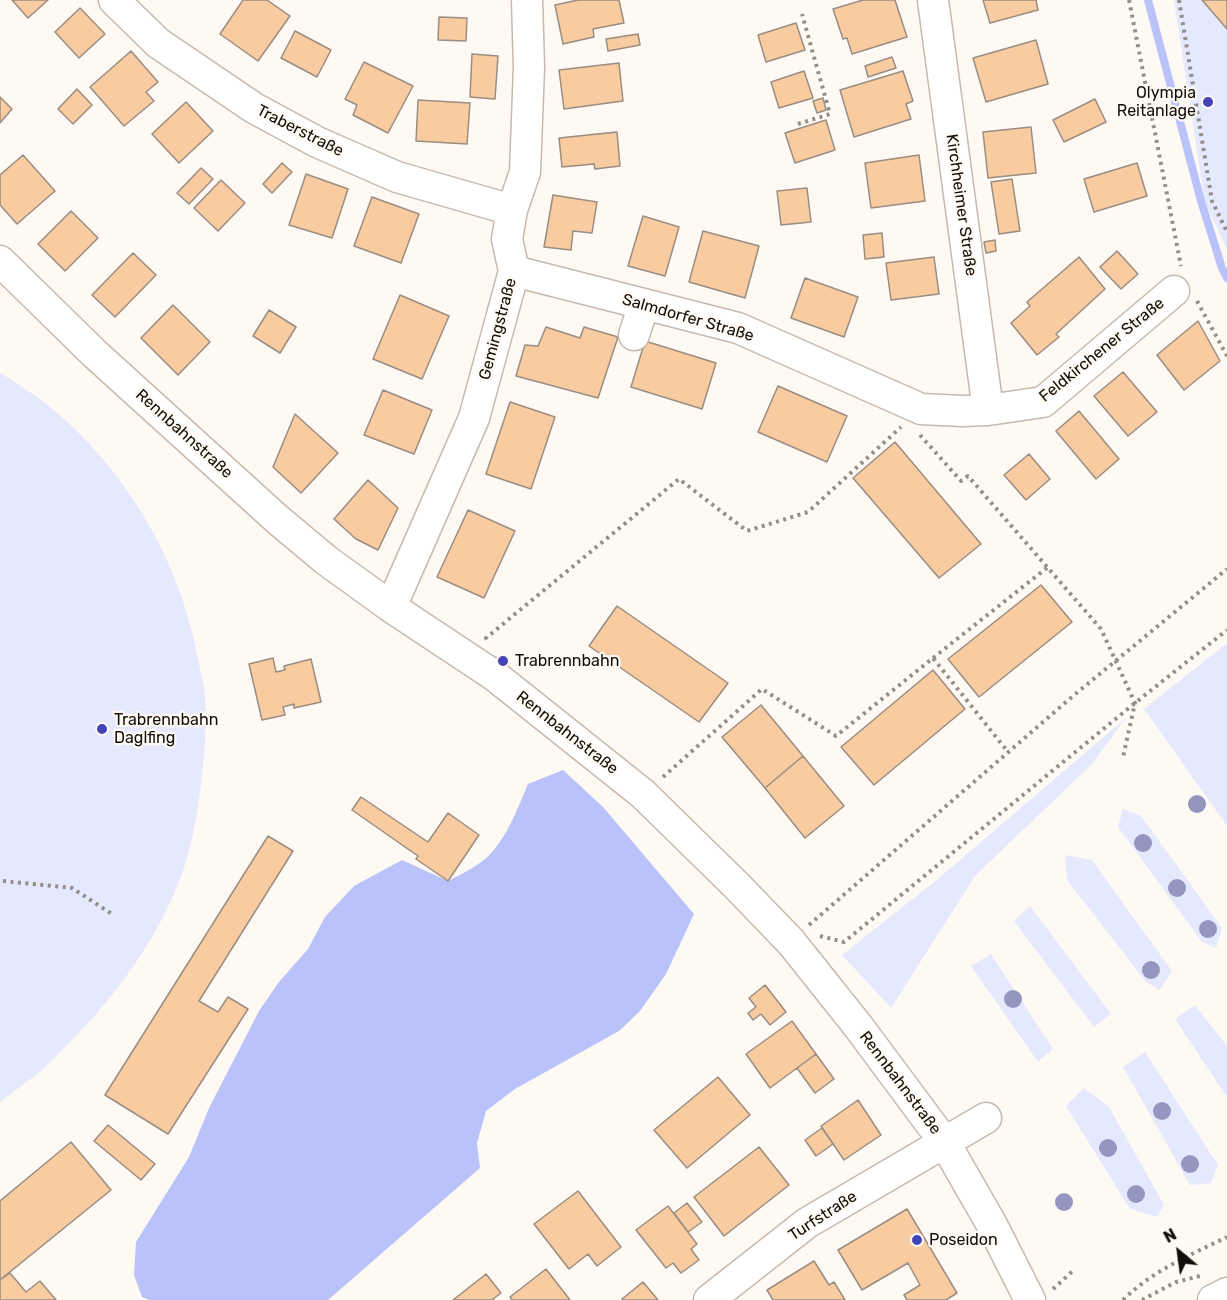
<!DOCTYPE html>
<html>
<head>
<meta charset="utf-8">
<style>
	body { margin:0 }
	#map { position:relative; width:1227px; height:1300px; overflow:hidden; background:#fff9f4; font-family:Rubik,sans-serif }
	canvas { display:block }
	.north { position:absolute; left:1149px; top:1222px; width:60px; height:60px; -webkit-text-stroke:4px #fff9f4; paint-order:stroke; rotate:331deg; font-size:16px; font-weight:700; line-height:24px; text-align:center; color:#130e0a }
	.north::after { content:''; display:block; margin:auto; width:21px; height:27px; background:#130e0a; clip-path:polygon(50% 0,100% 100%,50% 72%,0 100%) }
</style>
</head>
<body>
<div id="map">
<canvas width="1227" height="1300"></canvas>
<div class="north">N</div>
</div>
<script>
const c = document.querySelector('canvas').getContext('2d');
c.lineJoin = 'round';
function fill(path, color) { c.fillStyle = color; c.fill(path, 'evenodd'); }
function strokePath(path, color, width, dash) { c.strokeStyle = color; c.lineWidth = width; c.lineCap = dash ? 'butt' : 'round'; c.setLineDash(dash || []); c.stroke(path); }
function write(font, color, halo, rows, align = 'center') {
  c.font = font + ' Rubik,sans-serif'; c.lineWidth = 4.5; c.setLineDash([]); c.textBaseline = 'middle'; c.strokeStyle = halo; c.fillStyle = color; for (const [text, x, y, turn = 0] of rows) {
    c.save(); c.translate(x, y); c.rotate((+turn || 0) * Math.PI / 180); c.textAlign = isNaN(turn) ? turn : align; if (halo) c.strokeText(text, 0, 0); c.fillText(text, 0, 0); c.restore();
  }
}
fill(new Path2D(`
	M1174 0H1227V249L1205 203Z
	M0 373C104 432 177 543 198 659 200 671 204 683 205 695 207 730 204 765 199 799 195 825 190 854 180 879 156 941 116 996 69 1043 60 1052 50 1063 40 1072 27 1082 13 1092 0 1102Z
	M1227 643V826L1144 709Z
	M1126 718 1092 764 975 876 891 1008 842 955 934 882Z
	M1123 809 1141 816 1222 928 1216 948 1202 942 1118 827Z
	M1065 855 1092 860 1172 971 1160 990 1146 982 1067 880Z
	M1030 906 1111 1014 1094 1027 1014 921Z
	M991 954 1053 1049 1038 1062 971 966Z
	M1195 1005 1227 1046V1097L1175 1019Z
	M1145 1052 1218 1165 1211 1183 1190 1185 1123 1067Z
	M1084 1088 1109 1107 1164 1205 1157 1217 1130 1209 1066 1106Z`), '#e4e9fe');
fill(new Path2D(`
	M563 770 603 807 694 914 666 974 640 1011 619 1031 515 1089 486 1111 477 1143 480 1168 328 1300H150L142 1297 134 1275 136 1242 189 1157 209 1108 259 1011 279 982 308 949 325 917 354 886 402 860 448 881C463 873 481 865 492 852 509 833 518 807 528 784Z`), '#b9c3f9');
strokePath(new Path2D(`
	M1148 0 1201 201 1222 268 1227 278`), '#b9c3f9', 8);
const building = new Path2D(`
	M12 0H48L28 18Z
	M243 0H267L290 16 258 61 220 34Z
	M578 0H619L624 23 593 29 594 37 563 44 555 5Z
	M863 0H895L907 37 852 54 847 38 843 39 833 9Z
	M983 0H1036L1038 10 990 23Z
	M1202 0H1227V29Z
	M80 8 105 34 79 58 55 32Z
	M439 17 467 18 466 41 438 40Z
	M796 23 805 50 766 62 758 35Z
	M295 31 331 50 317 77 281 58Z
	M638 34 640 45 608 51 606 39Z
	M1036 40 1048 84 986 102 973 58Z
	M131 51 158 82 146 92 154 101 124 126 90 87Z
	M472 54 498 56 495 99 470 97Z
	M892 57 896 68 868 77 865 66Z
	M364 62 413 86 388 133 353 115 357 105 345 99Z
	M619 63 623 101 564 109 559 70Z
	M804 71 813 98 779 108 771 82Z
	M903 71 913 101 906 104 911 119 854 137 840 90Z
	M77 89 92 105 73 124 58 109Z
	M0 97 12 109 0 123Z
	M823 98 826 110 817 113 813 101Z
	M1095 99 1106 122 1064 142 1053 120Z
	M418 100 470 103 467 144 416 141Z
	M186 102 213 131 179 163 152 134Z
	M826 120 835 150 795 163 785 133Z
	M1031 127 1036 173 988 178 983 132Z
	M617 132 620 166 595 169 594 164 562 167 559 138Z
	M23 155 55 191 17 224 0 205V175Z
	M919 155 925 201 871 208 865 163Z
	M282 163 292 172 272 193 263 184Z
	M1137 163 1147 196 1094 212 1084 179Z
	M201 168 213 179 189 204 177 193Z
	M306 174 348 189 332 238 289 225Z
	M1012 179 1020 231 999 234 991 182Z
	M221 180 245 203 218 231 194 208Z
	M807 188 811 222 781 225 777 191Z
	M553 195 597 202 592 233 573 231 571 250 544 247Z
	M372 197 419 214 401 263 354 246Z
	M71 211 98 238 65 271 38 244Z
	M643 216 679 227 665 276 628 266Z
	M703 231 759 246 745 298 689 282Z
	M882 233 884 257 865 259 863 235Z
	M995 240 996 251 986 253 984 242Z
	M1117 251 1138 274 1121 289 1100 267Z
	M133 253 156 275 115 317 92 295Z
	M934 257 939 294 891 300 886 263Z
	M1079 257 1105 289 1056 334 1059 337 1037 355 1011 323 1030 306 1027 302Z
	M805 278 858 297 844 337 791 318Z
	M400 295 449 316 422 379 373 359Z
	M173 305 210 342 178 375 141 338Z
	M269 310 296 327 280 353 253 336Z
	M1198 321 1220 361 1184 390 1157 355Z
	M546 327 580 338 584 327 618 337 598 398 516 376 525 345 538 346Z
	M645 341 716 363 702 409 631 387Z
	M1123 372 1157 412 1128 436 1094 396Z
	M778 386 847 416 827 462 758 432Z
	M383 390 432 410 414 454 364 435Z
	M510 402 555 417 531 489 486 474Z
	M1079 411 1119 459 1096 479 1056 431Z
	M295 414 338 453 301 493 273 467Z
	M895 442 981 544 939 578 853 478Z
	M1029 454 1050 479 1026 500 1004 475Z
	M368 480 398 508 378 550 356 539 334 519Z
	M468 510 515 531 484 598 437 577Z
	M1041 585 1072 622 979 697 948 659Z
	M617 606 728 683 699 722 589 646Z
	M273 658 276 672 285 670 284 666 311 659 321 702 294 708V704L283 707 285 715 262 720 249 664Z
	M933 670 965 709 874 785 841 747Z
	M761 705 803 756 765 788 722 737Z
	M803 756 844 806 805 838 765 788Z
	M361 797 428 842 448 813 479 835 448 881 416 859 418 856 352 810Z
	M268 836 293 851 199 1001 218 1012 228 997 248 1009 168 1134 105 1095Z
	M765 985 786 1012 770 1025 761 1014 753 1020 748 1013 756 1007 749 998Z
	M792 1021 816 1054 770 1088 746 1054Z
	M816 1054 834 1079 815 1093 797 1068Z
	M718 1077 750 1115 687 1168 654 1130Z
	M858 1100 881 1135 844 1160 821 1126Z
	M108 1125 155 1164 141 1180 94 1141Z
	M822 1128 833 1144 816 1156 805 1140Z
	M71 1142 111 1190 0 1280V1201Z
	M759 1147 789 1185 724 1236 694 1197Z
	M578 1191 621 1247 597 1266 588 1254 569 1269 534 1224Z
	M687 1203 702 1222 688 1232 674 1213Z
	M668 1206 697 1244 691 1249 699 1260 681 1273 673 1263 666 1268 636 1230Z
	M907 1209 957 1293 946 1300H907L904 1295 920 1285 908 1263 862 1290 838 1250Z
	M814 1261 829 1285 834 1282 845 1300H773L767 1290Z
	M546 1269 570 1300H512L510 1297Z
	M10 1273 26 1292 40 1281 56 1300H0V1280Z
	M486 1274 501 1293 493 1299 494 1300H453Z
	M643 1282 658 1300H623L622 1299Z`);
fill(building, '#f9cba0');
strokePath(building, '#9a8d81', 1.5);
const minor = new Path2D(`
	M114 0 158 43 254 108 317 142 397 177 512 210
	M933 0 988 410
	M0 261 95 354 277 519 326 560 391 607 495 676 643 794 737 886 791 942 858 1026 945 1143 992 1225 1030 1300
	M514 271 738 328 921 409 962 411 988 410 1043 402 1174 291
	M634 335 644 304
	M391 607 474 418 514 271 507 239 512 210 525 172 529 67 527 0
	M709 1300 807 1223 986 1118
	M1213 1300 1227 1293`);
strokePath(minor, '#c7b9ad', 33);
strokePath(new Path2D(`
	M1129 0 1181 266
	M1179 0 1212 201 1227 232
	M798 124 830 114 802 14
	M1197 301 1227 356
	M920 435 961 481 968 476 1101 629 1135 703 1123 757
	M487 639 486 638 679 479 747 531 808 512 901 427
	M933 658 1048 567
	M663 777 762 689 836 736 933 658 1008 752
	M3 881 72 888 112 914
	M809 925 1073 696 1227 569
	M820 936 844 942 1135 703 1227 630
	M1053 1289 1075 1269
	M1123 1300C1152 1271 1190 1255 1227 1237
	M1142 1300 1176 1282 1200 1276`), '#938e89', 4, [3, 4.5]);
strokePath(minor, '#fff', 30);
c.fillStyle = '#9596bf';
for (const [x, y] of [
	[1197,804],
	[1143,843],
	[1177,888],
	[1208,929],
	[1151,970],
	[1013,999],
	[1162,1111],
	[1108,1148],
	[1190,1164],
	[1136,1194],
	[1064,1202]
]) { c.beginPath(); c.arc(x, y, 9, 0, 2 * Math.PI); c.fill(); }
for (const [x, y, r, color] of [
	[1208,102,6,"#4444ba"],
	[503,661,6,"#4444ba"],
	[102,729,6,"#4444ba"],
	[917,1240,6,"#4444ba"]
]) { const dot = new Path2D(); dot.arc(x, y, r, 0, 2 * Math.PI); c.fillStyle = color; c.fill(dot); strokePath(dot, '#fff9f4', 2); }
write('16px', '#130e0a', '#fff9f4', [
	["Olympia",1196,93,"right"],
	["Reitanlage",1196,111,"right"],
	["Trabrennbahn",515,661],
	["Trabrennbahn",114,720],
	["Daglfing",114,738],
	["Poseidon",929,1240]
], 'left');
write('16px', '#130e0a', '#fff9f4', [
	["Traberstraße",300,131,27],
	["Kirchheimer Straße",961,205,82],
	["Salmdorfer Straße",688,318,16],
	["Gemingstraße",498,329,-75],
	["Feldkirchener Straße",1102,350,-39],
	["Rennbahnstraße",184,434,42],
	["Rennbahnstraße",567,733,38],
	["Rennbahnstraße",900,1083,53],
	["Turfstraße",823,1216,-33]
]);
</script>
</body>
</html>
